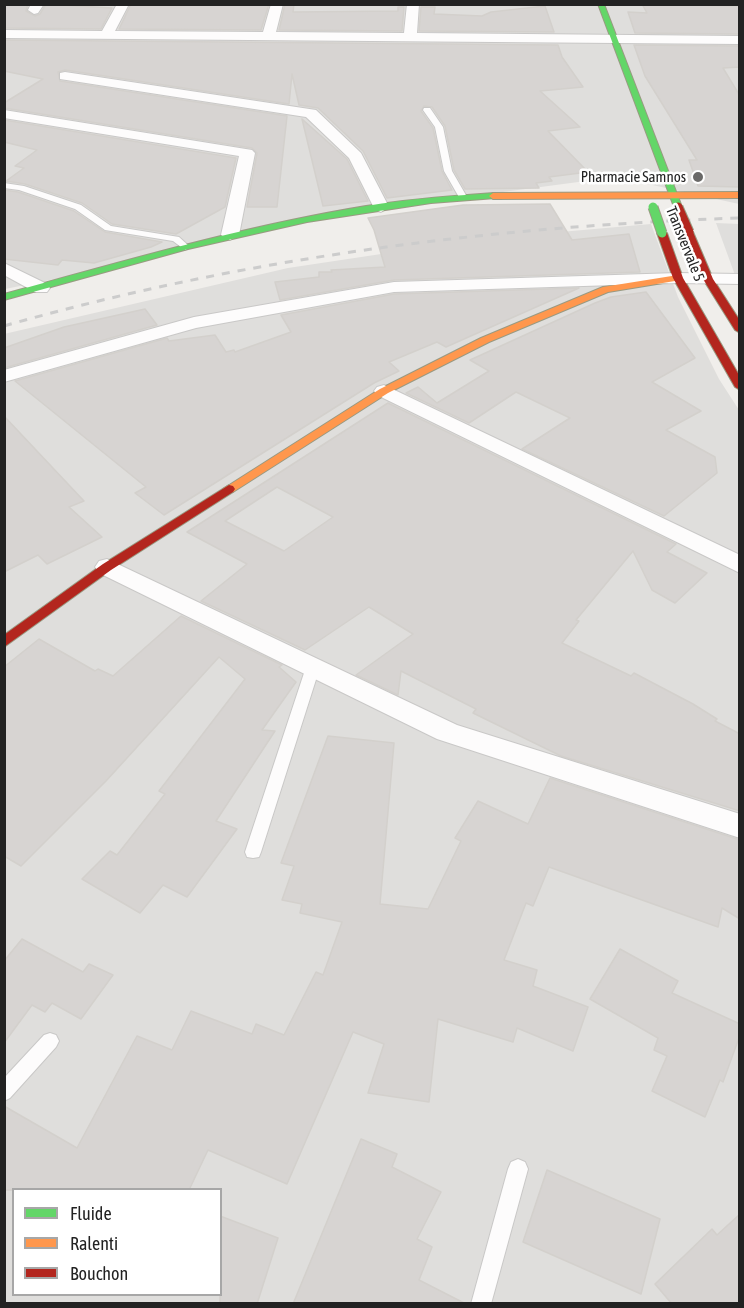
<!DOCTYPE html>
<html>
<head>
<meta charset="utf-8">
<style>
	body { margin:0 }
	#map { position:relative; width:744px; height:1308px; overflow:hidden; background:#f0eeeb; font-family:"Asap Condensed",sans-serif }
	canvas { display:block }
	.frame { position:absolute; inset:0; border:6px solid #222; pointer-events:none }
	.legend { position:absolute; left:12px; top:1188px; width:210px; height:108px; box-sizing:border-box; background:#fff; border:2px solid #a7a7a7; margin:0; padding:8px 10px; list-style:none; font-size:18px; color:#222 }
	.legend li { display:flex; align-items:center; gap:12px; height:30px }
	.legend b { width:30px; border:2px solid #a7a7a7 }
</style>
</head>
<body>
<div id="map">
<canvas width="744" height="1308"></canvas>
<div class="frame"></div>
<ul class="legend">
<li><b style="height:8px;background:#63d668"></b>Fluide</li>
<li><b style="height:8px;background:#ff974d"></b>Ralenti</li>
<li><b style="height:8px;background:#b3261e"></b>Bouchon</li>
</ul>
</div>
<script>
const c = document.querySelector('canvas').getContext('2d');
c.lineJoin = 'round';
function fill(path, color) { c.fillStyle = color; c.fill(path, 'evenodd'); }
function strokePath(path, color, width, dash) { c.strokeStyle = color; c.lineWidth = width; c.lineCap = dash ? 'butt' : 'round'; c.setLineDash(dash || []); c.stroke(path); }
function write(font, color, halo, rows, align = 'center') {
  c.font = font + ' "Asap Condensed",sans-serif'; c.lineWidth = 5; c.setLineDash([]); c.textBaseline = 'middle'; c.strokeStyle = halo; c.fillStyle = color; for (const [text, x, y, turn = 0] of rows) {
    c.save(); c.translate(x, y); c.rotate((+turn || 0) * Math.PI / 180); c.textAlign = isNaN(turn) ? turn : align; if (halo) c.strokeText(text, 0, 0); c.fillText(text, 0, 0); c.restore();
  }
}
fill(new Path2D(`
	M5 5H739V204L616 177 322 216 80 274 5 289Z
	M716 223 739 224V286Z
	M651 224 678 297 719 379 739 410V1303H5L4 334 288 268 481 239ZM14 1190H220V1294H14Z`), '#dfdedc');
const building = new Path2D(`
	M4 4H28L26 11 35 16 40 14 46 4 112 8 101 29 4 28Z
	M131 4H269L261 30 119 29Z
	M285 4H294L293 12 398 11V7H404L402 31 279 30Z
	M642 4 740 6V34L635 33 628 12 647 13Z
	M545 6 554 32 419 31 421 7H435L434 14 482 16 491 12Z
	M4 40 558 45 562 57 583 87 540 91 580 127 548 131 588 172 549 177 552 181 536 183 539 188 465 189 454 170 445 126 432 107 424 106 421 111 433 128 442 171 452 190 387 198 363 151 318 108 299 105 292 74 289 104 65 70 58 72 60 81 287 116 277 207H247L257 153 252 148 4 108V103L43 79 4 71Z
	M634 45 740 46V67L723 68 740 96V187L698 186 689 160H697L645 76Z
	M302 119 347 159 368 201 323 206Z
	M4 120 236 158 225 207 176 234 112 224 82 203 25 184 6 181 24 168 15 166 37 150 4 142Z
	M4 190 18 192 74 211 105 232 162 242 151 247 94 263 62 260 58 265 4 259Z
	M550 204 572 240 629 234 640 272 394 280 280 300 275 282 319 277V272H332L331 270 385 267 374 230 368 218 463 205Z
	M579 288 446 347 437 342 389 362 399 371 374 383 164 515 135 493 146 487 15 381 167 338 169 341 215 335 226 352 234 350 235 352 291 332 281 315 394 294Z
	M646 292 695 358 652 382 701 411 666 430 715 457 717 473 664 516 522 449 570 418 516 392 469 423 406 393 418 387 437 403 489 371 470 360 595 303 611 297Z
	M145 309 157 325 4 368V348L64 327Z
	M388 403 676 544 667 552 707 573 675 603 652 590 633 551 576 620 579 621 562 643 631 676 634 673 693 704 717 719 715 721 740 734V811L561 756 473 713 476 709 401 671 398 695 356 675 413 634 369 607 305 650 201 601 247 564 187 532ZM277 487 333 517 284 551 225 521Z
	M4 416 84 501 69 507 102 537 47 564 38 555 4 572Z
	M181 616 282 665 279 667 296 682 262 730 275 731 216 821 237 829 187 897 163 885 140 913 82 879 110 851 117 855 165 794 159 791 245 679 219 657 106 781 21 866 4 856V667L39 639 95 671 98 669 113 676Z
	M328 736 394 743 380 904 428 909 461 841 455 838 478 801 528 824 550 778 740 840V919L722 908 718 927 549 867 533 906 526 903 504 960 537 970 533 986 588 1007 573 1051 517 1028 513 1042 438 1019 429 1102 368 1093 384 1044 353 1032 287 1184 208 1150 189 1190H4V1106L77 1148 137 1036 172 1050 191 1011 252 1034 256 1024 284 1035 316 972 323 975 342 922 300 913 302 904 282 900 294 866 281 863Z
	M22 939 83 972 89 964 113 975 81 1019 52 1003 45 1012 32 1005 4 1043V961Z
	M620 949 678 981 672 993 740 1024V1035L723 1082 720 1080 705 1117 652 1091 667 1056 654 1050 658 1038 590 999Z
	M361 1139 397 1154 392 1167 441 1192 417 1239 432 1247 419 1280 466 1304H293Z
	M547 1170 660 1219 641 1294 523 1242Z
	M740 1214V1304H672L655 1284 712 1229 717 1235Z
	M220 1216 278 1238 257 1304H220Z`);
fill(building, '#d7d4d2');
strokePath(building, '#d3d0cc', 1.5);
const lane = new Path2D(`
	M424 108H430L443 127 452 171 467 197 466 199H460L444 171 435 127 423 110Z
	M4 183 24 186 81 205 111 226 179 237 190 247 185 250 173 241 105 230 75 209 19 190 4 188Z
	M313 662 320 667 261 852 259 857 253 858 247 857 245 852 306 667Z
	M50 1033 56 1035 59 1041 56 1047 10 1098 4 1101V1078L44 1035Z
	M518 1159 525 1162 528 1169 491 1304H471L508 1169 511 1162Z`);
const street = new Path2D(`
	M31 4H44L38 13 34 14 28 10Z
	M117 4H129L115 31 263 32 271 4H283L276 32 404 33 407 4H419L417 33 740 36V44L4 38V30L102 31Z
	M65 72 316 110 361 153 389 207 381 212 375 210 349 158 306 117 60 79V73Z
	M4 110 252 150 255 153 239 235 230 240 221 235 239 156 4 118Z
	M4 263 47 284 50 288 47 292H35L4 275Z
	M678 273 740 274V284L678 283 394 292 196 328 4 382V370L194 317 394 282Z
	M384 385 740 555V573L377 395 374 391 377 387Z
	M107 559 457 725 740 814V838L437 739 99 573 95 567 99 561Z`);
const fast = new Path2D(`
	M598 4H604L682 207 681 209 674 207Z
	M493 193 496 194V198L431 203 307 222 188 249 4 300V294C124 261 244 226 366 206 408 199 451 196 493 193Z`);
const slow = new Path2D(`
	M740 192V198L493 199 489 196 493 193Z
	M678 275 683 278 681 280 608 292 489 342 388 393 233 492H225L223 489 380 389 481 338 603 287Z`);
const jam = new Path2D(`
	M689 229 693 232 713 279 740 321V333L735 330 703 279 685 232Z
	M662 230 667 233 683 278 740 377V390L735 387 673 278 657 233Z
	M229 485 233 486 235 489 233 492 111 570 4 647V635L103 564Z`);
strokePath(lane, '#c9c8c7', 2);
strokePath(street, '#c9c8c7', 2);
strokePath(fast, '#999a82', 2);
strokePath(slow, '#999a82', 2);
strokePath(jam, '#999a82', 2);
fill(lane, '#fdfcfc');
fill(street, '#fdfcfc');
fill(fast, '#63d668');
fill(slow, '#ff974d');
fill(jam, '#b3261e');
strokePath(new Path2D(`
	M4 326C242 258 493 226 740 218`), '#ccc', 3, [8, 8]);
const fastBridge = new Path2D(`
	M653 207 662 233`);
const jamBridge = new Path2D(`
	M678 207 689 232`);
strokePath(fastBridge, '#999a82', 11, []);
strokePath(jamBridge, '#999a82', 11, []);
strokePath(fastBridge, '#63d668', 9);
strokePath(jamBridge, '#b3261e', 9);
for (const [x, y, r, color] of [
	[698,177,6,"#6a6968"]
]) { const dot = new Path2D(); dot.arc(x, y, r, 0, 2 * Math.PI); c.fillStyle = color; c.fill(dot); strokePath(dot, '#fff', 2); }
write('15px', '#222', '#fff', [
	["Pharmacie Samnos",686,177]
], 'right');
write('15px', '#222', '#fff', [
	["Transvervale 5",685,244,68]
]);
</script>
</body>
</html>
